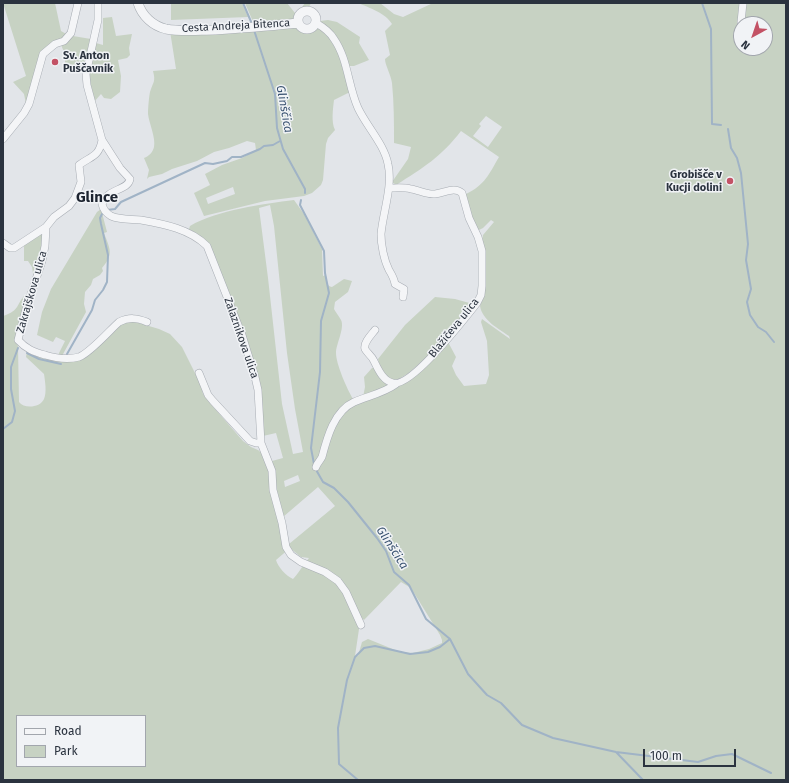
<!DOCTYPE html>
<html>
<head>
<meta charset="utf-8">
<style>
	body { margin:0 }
	#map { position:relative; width:789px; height:783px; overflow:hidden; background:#e2e5e9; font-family:"Fira Sans",sans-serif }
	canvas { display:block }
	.frame { position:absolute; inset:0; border:4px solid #2b333f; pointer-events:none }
	.legend { position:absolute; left:16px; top:715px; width:130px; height:52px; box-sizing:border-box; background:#f1f3f6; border:1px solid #a2a6ad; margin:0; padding:5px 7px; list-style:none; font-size:12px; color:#2b333f }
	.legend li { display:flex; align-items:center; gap:8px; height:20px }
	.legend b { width:20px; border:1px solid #a2a6ad }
	.north { position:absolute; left:733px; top:16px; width:40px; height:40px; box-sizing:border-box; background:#f1f3f6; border:1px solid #a2a6ad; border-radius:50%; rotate:220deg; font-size:11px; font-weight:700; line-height:16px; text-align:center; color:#2b333f }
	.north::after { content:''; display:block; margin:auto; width:14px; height:18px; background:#c35265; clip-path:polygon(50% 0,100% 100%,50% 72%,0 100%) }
	.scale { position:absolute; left:643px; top:749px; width:93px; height:18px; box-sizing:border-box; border:2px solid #2b333f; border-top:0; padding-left:5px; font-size:12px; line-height:14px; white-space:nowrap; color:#2b333f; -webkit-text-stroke:3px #f1f3f6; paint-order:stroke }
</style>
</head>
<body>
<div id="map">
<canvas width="789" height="783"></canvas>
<div class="frame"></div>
<ul class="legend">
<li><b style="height:5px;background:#f4f5f7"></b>Road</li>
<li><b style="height:11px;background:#c7d2c3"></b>Park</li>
</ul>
<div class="north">N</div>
<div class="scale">100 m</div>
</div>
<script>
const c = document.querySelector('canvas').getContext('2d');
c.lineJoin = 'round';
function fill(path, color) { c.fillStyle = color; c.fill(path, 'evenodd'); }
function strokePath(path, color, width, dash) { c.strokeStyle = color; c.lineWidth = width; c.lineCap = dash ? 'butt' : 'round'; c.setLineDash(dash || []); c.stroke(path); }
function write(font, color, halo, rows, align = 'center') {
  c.font = font + ' "Fira Sans",sans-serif'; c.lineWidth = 3; c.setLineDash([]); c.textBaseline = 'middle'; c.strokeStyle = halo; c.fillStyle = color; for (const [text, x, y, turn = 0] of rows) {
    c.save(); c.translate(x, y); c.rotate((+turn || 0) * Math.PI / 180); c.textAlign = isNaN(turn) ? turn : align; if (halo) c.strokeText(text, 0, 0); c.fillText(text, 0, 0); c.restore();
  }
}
fill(new Path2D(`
	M3 3H55L61 31 68 35 45 50 26 104 24 94 13 82 26 76Z
	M171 3H242L248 17 171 20Z
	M245 3H287L295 13 300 10 305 3H311L308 9C300 10 299 17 292 20L254 24Z
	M358 3H380L394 14 403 17 433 3H741L737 42 739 41 741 31V48H765V24H743L744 3H786V780H3V316C21 310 15 305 26 294H29L21 320 16 343 18 346 19 402C24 409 40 408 44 399 47 392 45 381 44 374L26 357 27 351 73 360 121 323 132 321 159 329 170 334 182 347 201 385 203 394 209 402 243 441 251 447 258 450 264 455 289 544 335 506 318 487 283 517 278 502 272 461 283 458 276 433 263 436 260 389 204 239 189 229 190 226C217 210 264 204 294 200L304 214 322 249 323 276 326 275C327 280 326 286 332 287L344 279 352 281 348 292 335 302 334 309C336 313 339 316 341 320 345 328 336 344 336 353 336 364 347 389 353 399L363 397 365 387 364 377 372 368H375L387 385 389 390 447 340 456 357 452 366 456 375 464 386 486 384 489 375 487 341 481 322 482 319 510 339 509 336C499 329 482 320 480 306L482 300V241L483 235 494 222 491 220 483 228 479 230 475 227 465 198 466 194C485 185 489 174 499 157L461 131C441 157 423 168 396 185L392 182 408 159 411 147 394 143C394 123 394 103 392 83 391 75 385 65 385 59L390 55 385 31 392 24C387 14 368 7 358 3ZM486 116 502 127 488 147 473 136 481 126 479 124ZM270 205 274 226 287 353 295 409 303 452 293 454 282 404 268 278 259 208ZM298 475 300 481 285 487 284 481ZM290 548 301 557 309 558C304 564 297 575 293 579 286 576 278 567 276 560ZM401 582 411 588 440 635 442 640V643L429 649 413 653 400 652 368 639 362 642 358 656H355L359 629 354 611 364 620ZM17 716H145V766H17Z
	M112 17 116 36 132 34 129 48 130 55 127 58 118 60 121 76 120 92 111 99 104 98 101 94 94 102 88 75 96 43 103 45V18Z
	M328 20 337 22 360 37 359 43 369 60 354 66H347L319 22 320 21Z
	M297 25C304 33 310 33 317 26L335 43 350 92 334 100C333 109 331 122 335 130L328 138 326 144 323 180 321 185 312 193 304 196 265 201 204 216 194 193 210 185 205 174 222 165 242 158 256 150 255 143 247 141 229 148 214 152 197 161 172 169 162 174 149 177 147 179 149 170 144 158C149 156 153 152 154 147 156 138 149 123 148 114 148 109 149 96 150 92 153 82 156 82 153 71L176 69 170 31ZM233 187 235 194 208 204 206 198Z
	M73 36 91 39 85 68 65 65V54L61 45Z
	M101 209 107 232 104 233C110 249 114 254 102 268L103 271 100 275 93 279 91 285 85 292 84 304 86 312 62 356 58 355 65 341 56 337 53 342 37 335 42 312 51 289 97 212Z
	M42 232 44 243 34 279 32 267 28 261H24V244Z
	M435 297 455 299 473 304 437 349 417 368 394 382C385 377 380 369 378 359L405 325Z`), '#c7d2c3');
strokePath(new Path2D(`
	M243 3 252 24
	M702 3 711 29 712 124 721 125
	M254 30 275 94 277 128 283 149 305 189V193
	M728 129 731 148 737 158 741 173 748 244 746 260 751 289 747 302 750 315 758 327 766 332 774 342
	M301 200 300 205 324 251 325 273 329 293 321 321 320 372 311 448 314 464
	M107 210 115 209 121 202 205 163 213 164 227 161 232 157H241L260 149 264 146 273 145 280 141
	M27 353 39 359 61 364
	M67 354 92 310 95 300 103 290 107 282 108 255 101 224 100 218 102 214
	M3 429 12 422 15 411 11 389V367L18 348
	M315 468 323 482 334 488 348 502 377 538 386 551 394 572 409 585 426 619 450 639 468 674 487 695 501 703 522 725 553 738 616 752 698 762 716 756 732 754 771 773
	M616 752 643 780
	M358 780 339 764 338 728 347 680 355 657 364 648 375 646 410 654 428 652 440 647 450 639`), '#a0b3c6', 2);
const minor = new Path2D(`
	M98 3V20L86 74 87 85 102 140C99 157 91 156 79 165L81 182 75 198 69 206 54 217 46 227 45 246 42 261 26 309 18 340C26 349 34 352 45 355 55 358 68 360 79 357 90 353 110 330 119 322 129 317 137 318 147 322
	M741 22 743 3
	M316 23C323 27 330 32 334 39 348 59 348 86 358 108 367 127 384 144 388 164 393 186 383 212 381 234 381 245 384 260 389 270 392 275 394 278 395 284L404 289 403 297
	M3 139 24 113 29 104 43 54 55 44 64 41 71 33 78 3
	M102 140 120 168 130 179C128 191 107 188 102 204 103 209 106 213 111 216 120 220 131 219 141 220 164 224 190 229 207 246L242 335 255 377 258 390 261 443 272 471 273 490 282 523 286 547 291 555 301 562 325 572 338 581 346 592 361 625
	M3 243 10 248H14L46 227
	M375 330C372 334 363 343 365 349 367 353 372 356 374 361 378 369 383 381 393 383 411 388 465 318 477 303L481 295 482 286V251L478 237 469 218 462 193C454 186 445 193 435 194 427 195 419 190 411 189 404 187 396 188 389 188
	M199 373 208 395 213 401 250 441 256 443H261
	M316 467C317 463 320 461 322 457 327 438 334 411 354 402 368 396 384 393 396 384`);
const tertiary = new Path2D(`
	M138 3C142 16 153 26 166 29 181 32 200 30 215 30 243 28 271 26 298 23
	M298 20a9 9 0 1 1 18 0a9 9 0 1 1-18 0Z`);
strokePath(minor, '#a7acb3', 8);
strokePath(tertiary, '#a7acb3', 10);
strokePath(minor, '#f4f5f7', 7);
strokePath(tertiary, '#f4f5f7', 9);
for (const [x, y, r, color] of [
	[55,62,4,"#c35265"],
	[730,181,4,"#c35265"]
]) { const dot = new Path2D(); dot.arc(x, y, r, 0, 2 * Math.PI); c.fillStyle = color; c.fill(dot); strokePath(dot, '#f1f3f6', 1.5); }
write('11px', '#2b333f', '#f1f3f6', [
	["Cesta Andreja Bitenca",236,26,-3],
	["Zakrajškova ulica",32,292,-74],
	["Blažičeva ulica",454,328,-51],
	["Zalaznikova ulica",241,338,71]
]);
write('bold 11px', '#2b333f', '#f1f3f6', [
	["Sv. Anton",63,56],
	["Puščavnik",63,69],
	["Grobišče v",722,175,"right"],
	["Kucji dolini",722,188,"right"]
], 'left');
write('italic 12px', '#395270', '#f1f3f6', [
	["Glinščica",284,109,80],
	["Glinščica",392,548,57]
]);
write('bold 15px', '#1d2430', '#f1f3f6', [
	["Glince",97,198]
]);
</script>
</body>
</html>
